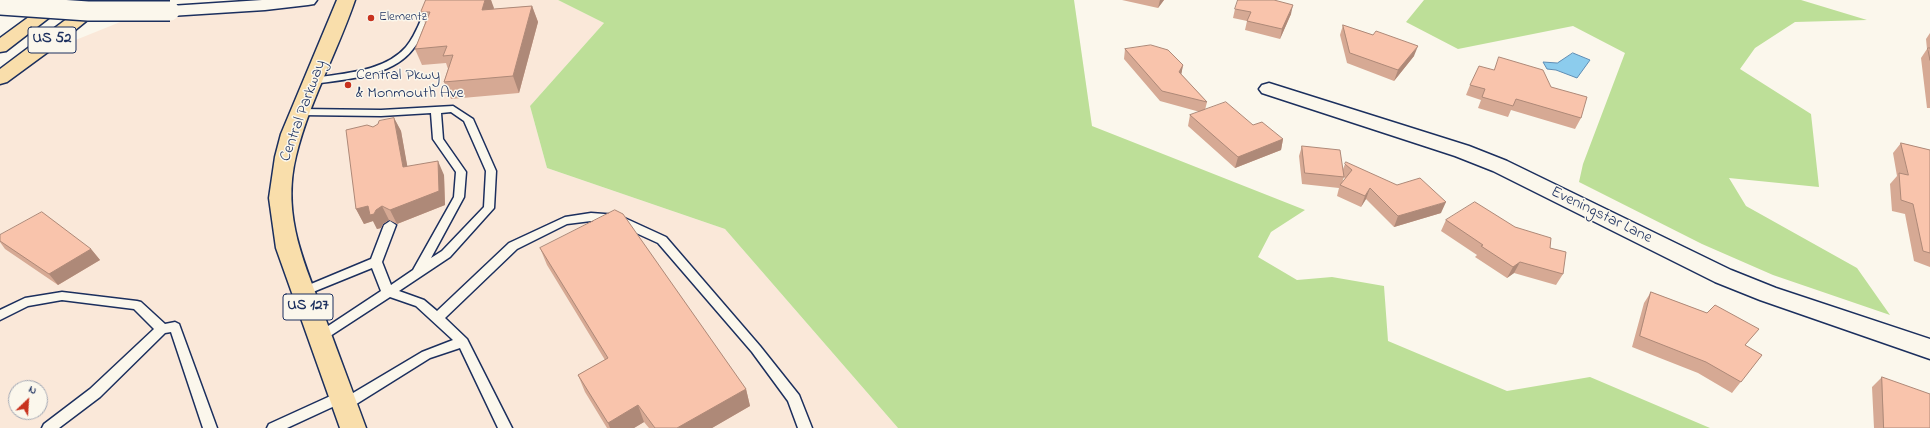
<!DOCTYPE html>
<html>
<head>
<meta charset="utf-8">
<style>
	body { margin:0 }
	#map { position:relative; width:1930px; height:428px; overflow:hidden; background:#fbf7ec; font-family:"Indie Flower",sans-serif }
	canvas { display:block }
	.north { position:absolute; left:8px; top:380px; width:40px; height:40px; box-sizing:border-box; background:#fbf7ec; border:1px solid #a1a7b3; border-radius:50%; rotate:25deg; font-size:11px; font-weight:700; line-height:16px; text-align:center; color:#1b2f5e }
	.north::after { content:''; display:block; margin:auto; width:14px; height:18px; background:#c8321e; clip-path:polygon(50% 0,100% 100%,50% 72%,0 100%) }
</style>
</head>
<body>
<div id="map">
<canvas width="1930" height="428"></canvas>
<div class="north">N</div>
</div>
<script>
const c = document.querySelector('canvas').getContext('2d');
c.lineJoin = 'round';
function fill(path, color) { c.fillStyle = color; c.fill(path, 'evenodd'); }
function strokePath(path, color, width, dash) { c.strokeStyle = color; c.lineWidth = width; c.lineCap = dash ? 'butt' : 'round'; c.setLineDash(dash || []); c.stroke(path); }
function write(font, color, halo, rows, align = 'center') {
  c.font = font + ' "Indie Flower",sans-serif'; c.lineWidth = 3; c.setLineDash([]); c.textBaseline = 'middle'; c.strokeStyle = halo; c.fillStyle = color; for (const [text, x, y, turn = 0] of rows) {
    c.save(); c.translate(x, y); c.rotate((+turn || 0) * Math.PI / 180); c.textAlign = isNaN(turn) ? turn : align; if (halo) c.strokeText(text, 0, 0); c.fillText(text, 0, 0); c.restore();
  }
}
fill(new Path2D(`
	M308 0H558L604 23 530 106 547 168 725 229 898 428H0V83L41 54 145 12ZM16 388H40V412H16Z`), '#fae8d9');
fill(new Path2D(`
	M558 0H1074L1092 126 1305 210 1271 232 1258 257 1297 280 1332 277 1384 286 1388 341 1507 391 1590 377 1710 428H898L725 229 547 168 530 106 604 23Z
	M1424 0H1801L1867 20 1795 22 1755 48 1740 69 1811 114 1819 187 1729 178 1746 206 1857 268 1890 315 1773 275 1702 244 1579 182 1583 164 1625 53 1573 26 1458 49 1406 22Z`), '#bddf98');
const water = new Path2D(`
	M1573 53 1590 60 1577 78 1556 70 1547 69 1543 62 1557 63Z`);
fill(water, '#8ccced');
strokePath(water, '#5f8db4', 1);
const lane = new Path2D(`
	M430 0H438C431 16 425 35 413 49 392 77 346 79 314 84L309 81 314 78C344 73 384 72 406 47 417 34 422 15 430 0Z
	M453 106 473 119 496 171 494 208 450 257 399 291 424 300 437 311 509 243 565 217 591 213 618 215 666 237 760 346 799 395 812 428H798L788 401 752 352 658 243 612 222 591 221 567 224 517 249 445 318 467 339 512 428H498L460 348 430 358 350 408 345 409 340 408 339 404 287 428H267L269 424 337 393 342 392 348 396 422 352 453 340 416 306 390 297 324 340 320 342 316 340 314 337 316 334 381 291 372 268 303 296 299 295 297 292 299 289 371 259 384 225 390 221 396 225 382 262 391 285 413 270 454 197 456 172 433 139 431 113 381 116 301 115 296 112 301 109 381 110ZM451 112 464 121 486 171 484 207 442 251 431 258 464 197 466 172 443 139 441 113Z
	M62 292 137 301 141 302 165 324 175 322 179 324 217 428H203L171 332 165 333 100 397 59 428H42L44 424 90 389 154 329 134 309 62 300 28 306 0 320V310L25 298Z`);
const street = new Path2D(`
	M1269 83 1469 146 1507 161 1731 270 1776 288 1930 339V359L1760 300 1715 282 1493 171 1455 156 1262 93 1259 89 1262 85Z`);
const secondary = new Path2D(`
	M262 0H317L314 4 308 5 265 10 170 16 164 15 161 11 164 7 170 6Z`);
const primary = new Path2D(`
	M337 0H355C337 53 309 102 296 156 281 216 305 265 326 320 339 356 353 392 366 428H340L276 248 269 198 275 157 281 134Z`);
const highway = new Path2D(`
	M52 0H72L6 51 0 52V38Z
	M92 0H112L52 49 7 82 0 84V69Z`);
strokePath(lane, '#1b2f5e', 3);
strokePath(street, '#1b2f5e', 3);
strokePath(secondary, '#1b2f5e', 3);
strokePath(primary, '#1b2f5e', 3);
strokePath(highway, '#1b2f5e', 3);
fill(lane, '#fbf7ec');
fill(street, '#fbf7ec');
fill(secondary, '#fbf7ec');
fill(primary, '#f9deab');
fill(highway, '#f9deab');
const secondaryBridge = new Path2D(`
	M0 5 88 11H170`);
strokePath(secondaryBridge, '#1b2f5e', 22, []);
strokePath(secondaryBridge, '#fbf7ec', 19);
fill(new Path2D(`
	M426 0H491L493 9 532 6 538 22 519 93 451 99 444 82 448 69 446 63 422 65 415 49 425 23 421 12Z
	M1122 0H1164L1158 8Z
	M1235 9 1291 14 1280 39 1245 30 1247 21 1233 18Z
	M1343 25 1373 35 1414 56 1394 81 1347 63 1340 35Z
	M1930 33V108H1927L1921 58 1927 49 1926 39Z
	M1125 49 1183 65 1181 74 1207 102 1205 110 1253 125 1283 139 1281 150 1235 168 1188 126 1190 115 1200 112 1160 101 1124 59Z
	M1494 70 1551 87 1581 118 1575 129 1511 110 1508 117 1478 108 1481 100 1466 95 1470 85Z
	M394 118 401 131 407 166 444 175 445 205 397 224 389 220 383 224 381 228 377 229 373 221 364 224 356 209Z
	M1901 143 1930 150V267L1914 261 1905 214 1892 211 1890 184 1897 176 1893 153Z
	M1302 146 1343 169 1345 164 1441 213 1394 227 1366 199 1361 207 1337 196 1339 188 1302 184 1299 156ZM1344 177 1345 179 1342 183Z
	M1446 220 1515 227 1550 248 1563 274 1556 285 1514 273 1507 278 1475 257 1477 255 1441 231Z
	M0 235 91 249 100 260 58 285 5 249 0 242Z
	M540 248 746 389 750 406 712 428H649L644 422 634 428H607L585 392 578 375 605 360 547 265Z
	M1651 292 1707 313 1759 329 1745 345 1762 355 1732 393 1698 373 1632 347 1644 303Z
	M1882 377 1930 428H1874L1872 387Z`), '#d6a994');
fill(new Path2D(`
	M485 0H491L494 8 488 26 482 10Z
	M1160 0H1164L1158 8Z
	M1293 5 1291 14 1280 39 1282 29Z
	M532 6 538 22 519 93 513 76Z
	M1418 46 1414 56 1394 81 1398 70Z
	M1183 65 1181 76 1179 72Z
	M394 118 401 131 410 181 403 167Z
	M1283 139 1281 150 1235 168 1238 157Z
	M438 161 444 175 445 205 397 224 390 210Z
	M1370 188 1366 199 1361 207 1365 196Z
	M1446 202 1441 213 1394 227 1398 216Z
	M368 206H382L389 220 383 224 381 228 377 229 373 221 364 224 356 209Z
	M91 249 100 260 58 285 49 274Z
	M1520 262 1514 273 1507 278 1513 267Z
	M746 389 750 406 712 428H677Z
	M638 405 644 422 634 428H610L608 423Z`), '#ae8978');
const building = new Path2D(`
	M426 0H485L482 10 532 6 513 76 444 82 453 55 443 56 447 46 415 49 430 12H421Z
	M1238 0H1274L1293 5 1282 29 1247 21 1251 12 1235 9Z
	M1343 25 1373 35 1376 31 1418 46 1398 70 1350 53Z
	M1151 45 1168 50 1183 65 1179 72 1207 102 1162 91 1125 49Z
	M1928 48H1930V60Z
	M1499 57 1543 70 1551 87 1587 97 1581 118 1516 99 1513 106 1482 97 1485 89 1470 85 1479 66 1494 70Z
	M1226 102 1253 125 1262 122 1283 139 1238 157 1190 115Z
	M394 118 403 167 438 161 439 191 390 210 382 206 376 210 374 214 370 215 368 206 356 209 346 130 367 125 373 127 378 124 379 121Z
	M1901 143 1930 150V253L1923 251 1913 204 1901 200 1899 173 1908 175Z
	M1302 146 1340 150 1344 177 1305 173Z
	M1346 162 1397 185 1420 178 1446 202 1398 216 1370 188 1365 196 1340 185 1352 170 1345 164Z
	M1475 202 1515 227 1551 238 1550 248 1566 252 1563 274 1520 262 1513 267 1481 246 1483 245 1446 220Z
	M615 210 623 214 746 389 677 428H655L638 405 608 423 578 375 608 358 540 248Z
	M42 212 91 249 49 274 0 241V235Z
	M1651 292 1707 313 1715 305 1759 329 1745 345 1762 355 1741 382 1706 362 1640 336Z
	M1882 377 1930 394V428H1884Z`);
fill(building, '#f9c4ac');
strokePath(building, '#ae8978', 1);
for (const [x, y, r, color] of [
	[371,18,4,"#c8321e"],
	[348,85,4,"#c8321e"]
]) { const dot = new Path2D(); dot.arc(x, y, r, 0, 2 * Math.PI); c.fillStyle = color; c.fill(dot); strokePath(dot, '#fbf7ec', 1.5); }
write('13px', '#1b2f5e', '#fbf7ec', [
	["Elementz",379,18]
], 'left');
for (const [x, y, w] of [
	[52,40,48],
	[308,307,50]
]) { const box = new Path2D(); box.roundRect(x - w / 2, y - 13, w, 26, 3); c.fillStyle = '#fbf7ec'; c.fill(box); strokePath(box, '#1b2f5e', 1); }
write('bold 15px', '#1b2f5e', null, [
	["US 52",52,40],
	["US 127",308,307]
]);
write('16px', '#1b2f5e', '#fbf7ec', [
	["Central Pkwy",356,76],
	["& Monmouth Ave",356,94]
], 'left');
write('16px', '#1b2f5e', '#fbf7ec', [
	["Central Parkway",304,111,-70],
	["Eveningstar Lane",1601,216,26]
]);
</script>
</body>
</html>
